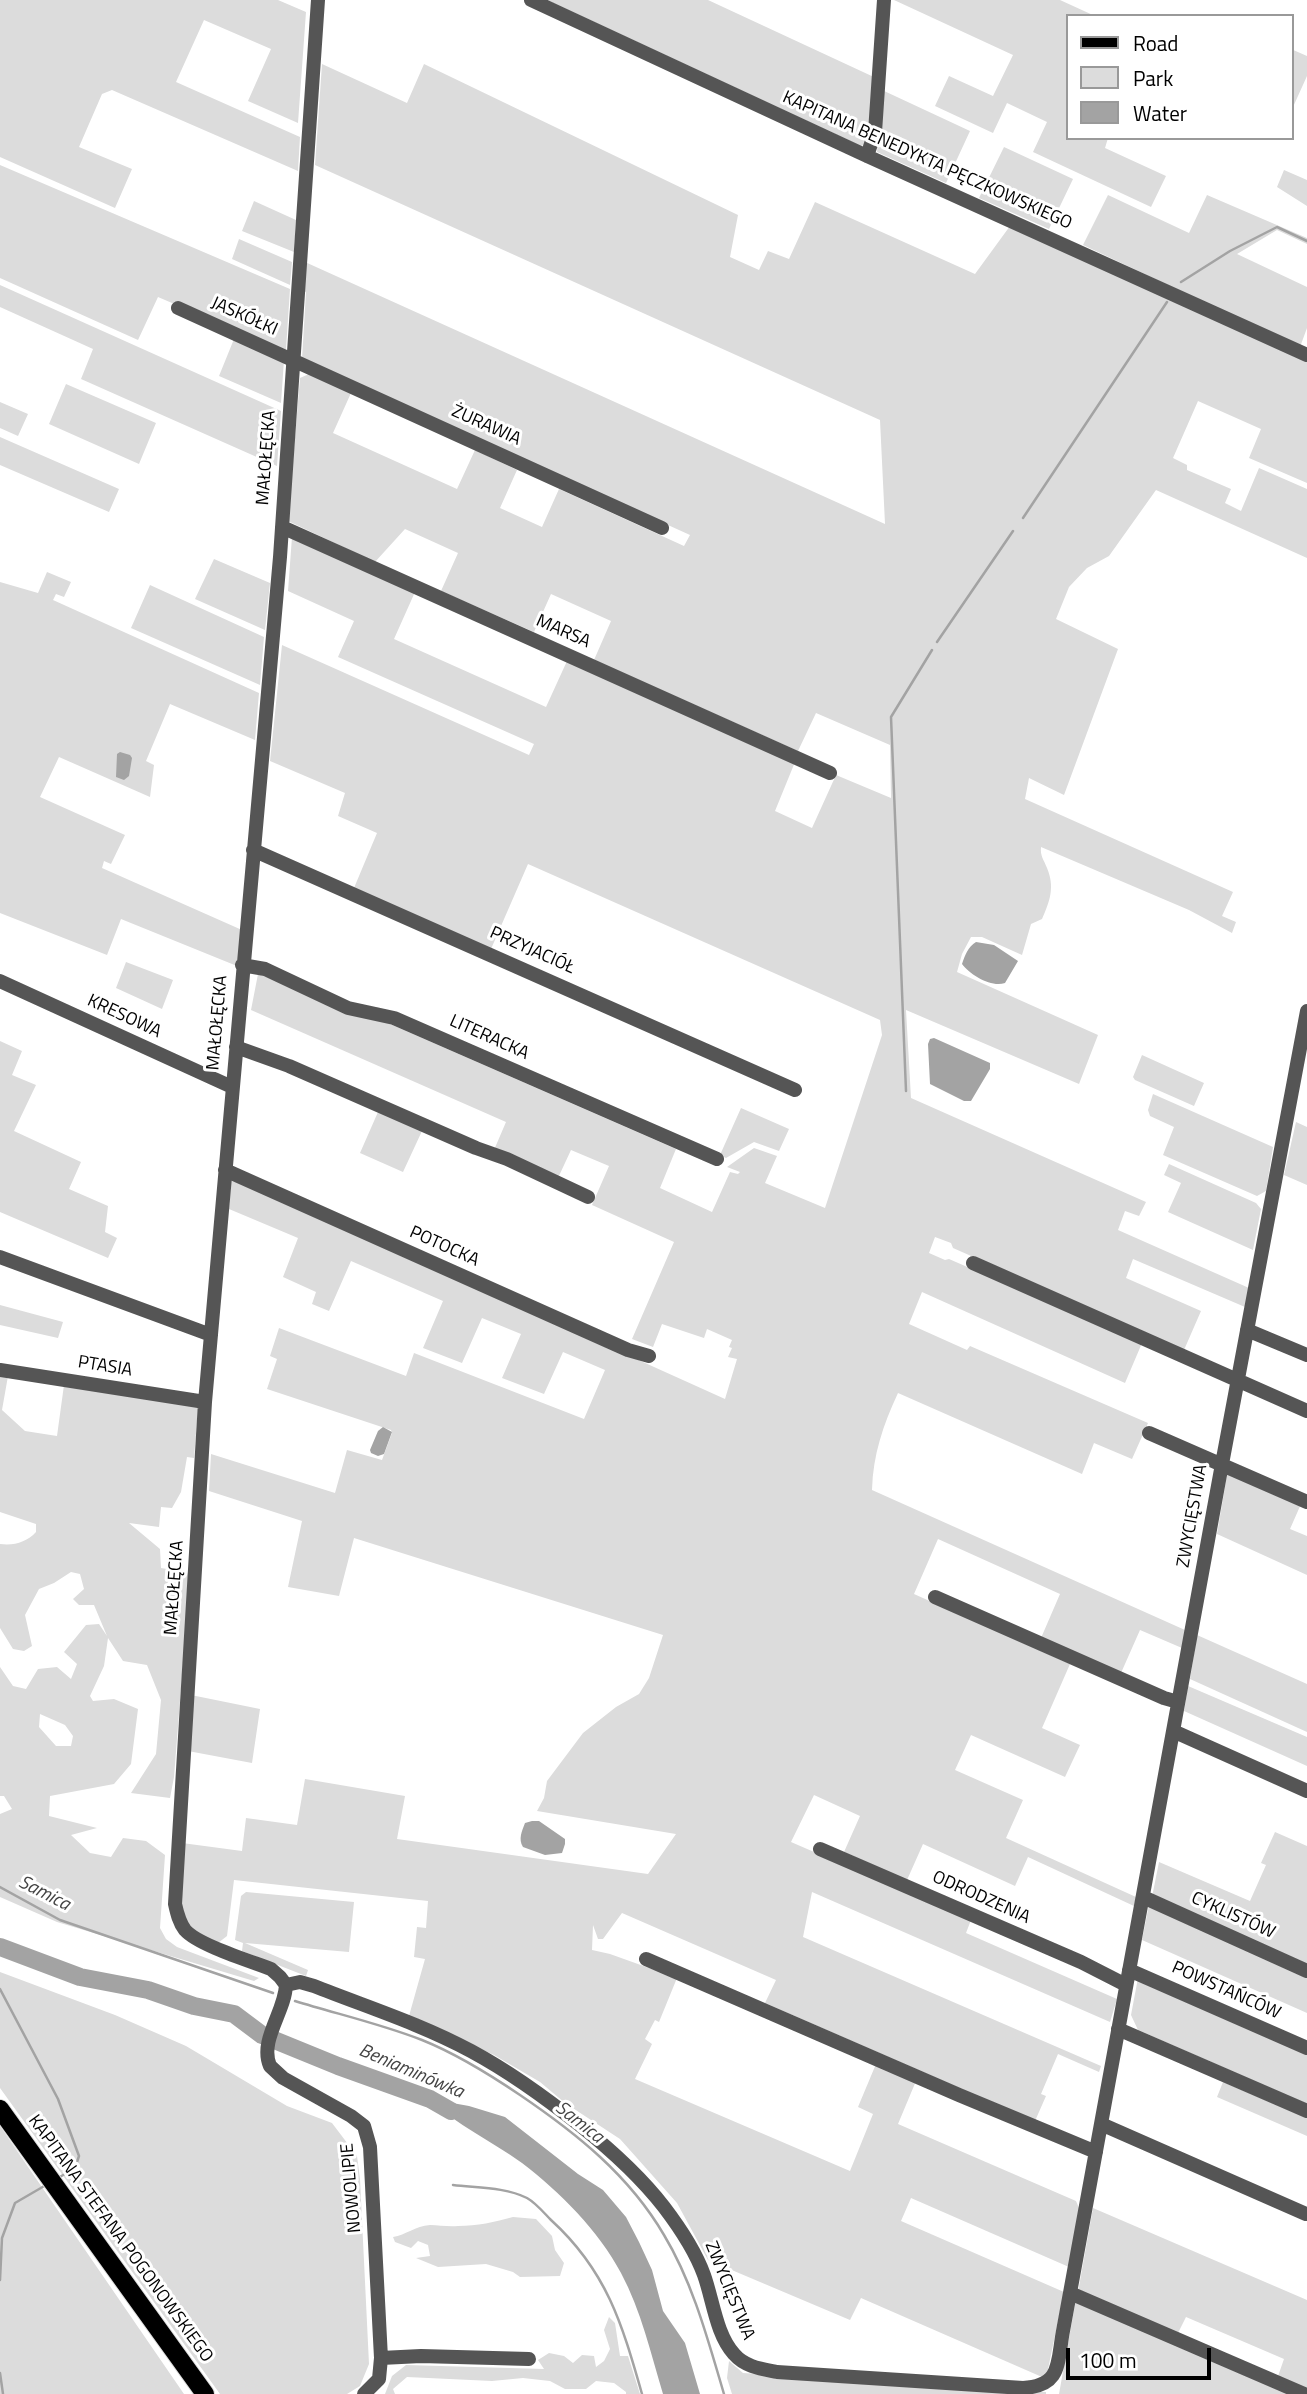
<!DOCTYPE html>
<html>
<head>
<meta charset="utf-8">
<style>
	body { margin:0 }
	#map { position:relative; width:1307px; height:2394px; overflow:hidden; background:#fff; font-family:"Titillium Web",sans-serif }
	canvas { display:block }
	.legend { position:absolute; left:1066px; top:14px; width:228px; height:126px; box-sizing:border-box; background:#fff; border:2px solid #999; margin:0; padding:9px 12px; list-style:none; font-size:21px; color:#000 }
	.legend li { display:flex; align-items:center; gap:14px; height:35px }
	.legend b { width:35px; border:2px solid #999 }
	.scale { position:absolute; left:1066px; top:2348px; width:145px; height:32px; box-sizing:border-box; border:4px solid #000; border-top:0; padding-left:9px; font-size:21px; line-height:24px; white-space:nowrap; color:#000; -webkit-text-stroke:5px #fff; paint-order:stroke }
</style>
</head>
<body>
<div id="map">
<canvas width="1307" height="2394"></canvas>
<ul class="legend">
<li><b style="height:9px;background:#000"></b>Road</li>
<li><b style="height:19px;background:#dcdcdc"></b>Park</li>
<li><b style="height:19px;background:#a3a3a3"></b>Water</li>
</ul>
<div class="scale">100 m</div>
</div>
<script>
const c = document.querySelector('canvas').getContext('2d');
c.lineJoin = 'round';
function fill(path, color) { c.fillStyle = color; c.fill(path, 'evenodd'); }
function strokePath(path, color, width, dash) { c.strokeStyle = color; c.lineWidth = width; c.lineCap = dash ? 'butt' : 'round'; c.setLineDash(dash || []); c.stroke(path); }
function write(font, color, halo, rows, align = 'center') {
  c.font = font + ' "Titillium Web",sans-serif'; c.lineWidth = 6; c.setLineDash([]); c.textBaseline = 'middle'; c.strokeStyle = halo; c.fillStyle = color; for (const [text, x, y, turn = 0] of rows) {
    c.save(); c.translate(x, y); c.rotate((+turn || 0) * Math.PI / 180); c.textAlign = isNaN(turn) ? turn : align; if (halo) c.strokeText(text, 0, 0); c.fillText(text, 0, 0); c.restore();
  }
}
fill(new Path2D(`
	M0 0H278L306 12 298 123 248 101 271 49 204 20 176 82 300 137 298 171 112 90 102 94 79 147 132 169 115 208 0 157Z
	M547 0H708L876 78 871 132 866 144 861 146Z
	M894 0H1060L1095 16H1067V138H1108L1105 148 1166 176 1151 207 1033 152 1047 122 1007 103 993 133 935 106 949 76 993 96 1013 55Z
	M1291 49 1307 56V76L1293 107Z
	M322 64 407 103 424 64 738 215 730 257 759 270 768 251 789 259 815 202 975 274 1010 226 1307 361V483L1249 458 1261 429 1198 401 1173 458 1187 465V470L1231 489 1225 503 1241 511 1259 468 1307 489V558L1156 490 1109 556 1087 568 1069 587 1056 619 1118 649 1064 795 1029 778 1025 799 1233 892 1222 916 1236 922 1232 933 1189 910 1041 847C1040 856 1044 860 1047 868 1055 887 1050 901 1042 919L1031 924 1022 955 982 937H971L962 954 957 972 1098 1035 1079 1084 906 1010 911 1098 1146 1202 1139 1216 1125 1211 1118 1230 1249 1288 1245 1307 1133 1259 1126 1278 1201 1311 1184 1350 953 1248 951 1243 935 1237 929 1253 945 1260 949 1259 1142 1343 1125 1383 922 1292 909 1324 967 1350 970 1346 1148 1423 1132 1459 1094 1443 1082 1474 898 1393C883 1425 873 1455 872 1490L1185 1630 1182 1648 1140 1630 1121 1673 1041 1638 1060 1594 938 1539 914 1594 1070 1664 1042 1728 1080 1745 1065 1777 971 1735 955 1770 1023 1800 1006 1838 1136 1897 1134 1906 1028 1857 1015 1886 923 1844 907 1880 844 1852 860 1816 814 1795 791 1842 971 1920 966 1933 1117 1999 1110 2022 812 1892 803 1937 1101 2066 1099 2072 1058 2054 1041 2094 1046 2096 1035 2121 765 2003 776 1980 622 1913 603 1939H598L593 1925 592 1950 610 1954 677 1978 659 2022 655 2020 645 2039 652 2044 635 2079 850 2171 873 2114 858 2107 876 2064 916 2081 898 2124 1076 2201 1079 2208 1069 2267 911 2198 901 2221 1064 2292 1047 2374 1042 2377 861 2298 850 2320 708 2260 677 2203 620 2139 565 2103 540 2082 494 2055 409 2016 425 1959 414 1957 417 1927 426 1928 428 1901 234 1880 227 1936 218 1943C210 1939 198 1936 193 1930 172 1908 181 1871 182 1843L242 1851 246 1818 297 1825 305 1779 405 1796 397 1839 648 1874 676 1834 537 1811 544 1798 547 1781 583 1733 616 1707 639 1694 649 1678 663 1635 354 1538 339 1596 288 1587 302 1521 209 1491 211 1454 335 1493 347 1450 382 1460 392 1433 391 1430 267 1389 277 1359 270 1356 279 1328 406 1376 414 1353 584 1419 605 1370 563 1352 544 1394 502 1378 521 1334 482 1318 462 1363 423 1348 443 1301 351 1261 329 1311 312 1304 316 1292 283 1277 298 1238 229 1209 231 1181 246 1183 725 1399 737 1359 728 1357 732 1348 729 1347 732 1340 707 1329 704 1338 662 1324 653 1347 632 1339 674 1242 592 1205 609 1166 571 1150 558 1178 494 1150 506 1122 251 1010 258 974 374 1017 676 1149 660 1188 712 1212 730 1172 738 1174 740 1172 727 1167 754 1148 777 1156 765 1183 825 1208 882 1035 880 1020 528 864 491 949 354 888 377 833 338 816 345 793 270 761 282 645 529 755 534 744 338 657 354 621 288 591 292 537 415 592 394 639 546 707 567 661 795 762 775 811 812 828 836 775 891 798 890 745 816 713 798 751 594 660 611 621 551 594 534 632 441 591 458 553 405 529 375 562 288 521 300 378 309 374 351 393 333 433 457 489 475 450 517 470 500 508 542 527 559 489 684 546 690 535 302 359 306 292 303 291 305 262 885 524 880 420 315 165Z
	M882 90 970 131 946 183 877 152Z
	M1004 147 1073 179 1049 229 979 198Z
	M0 165 290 289 286 349 284 351 158 297 138 340 0 278Z
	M1284 170 1307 180V206L1277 187Z
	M1108 195 1189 233 1207 195 1307 238V244L1277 230 1237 254 1307 287V328L1300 347 1083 245Z
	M254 201 296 220 294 252 242 231Z
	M239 239 292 262 290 285 232 259Z
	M0 285 281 411 277 466 81 379 93 349 0 307Z
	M234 339 284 360 281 403 219 376Z
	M66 384 156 423 139 464 49 424Z
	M0 402 28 414 18 436 0 428Z
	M0 437 119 489 109 512 0 465Z
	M214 559 270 583 265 630 195 599Z
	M47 572 71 582 64 597 56 594 53 600 259 693 255 740 170 704 146 761 154 765 150 797 59 757 40 797 125 835 111 864 104 861 102 868 242 930 237 966 121 919 107 955 0 913V582L38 593Z
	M150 585 264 637 260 685 131 628Z
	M126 962 173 980 162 1009 116 988Z
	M0 1041 22 1051 12 1075 36 1085 14 1131 81 1162 69 1189 108 1206 105 1232 117 1238 108 1258 0 1212Z
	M1142 1055 1204 1083 1194 1106 1135 1080 1133 1077Z
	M1153 1094 1273 1147 1266 1191 1257 1196 1163 1155 1174 1127 1150 1116 1148 1110Z
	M741 1108 789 1129 779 1151 754 1142 726 1158 720 1155Z
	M378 1112 422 1131 403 1172 360 1153Z
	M1296 1122 1307 1127V1185L1284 1175Z
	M1169 1164 1256 1203 1261 1209 1253 1250 1168 1212 1181 1183 1164 1175Z
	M0 1305 63 1322 58 1338 0 1325Z
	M0 1375 8 1376 2 1410 25 1431 57 1436 64 1385 194 1404 198 1408 194 1458 187 1457 181 1492 172 1508 161 1507 159 1527 129 1523 160 1549 161 1568 190 1573 174 1777 170 1798 131 1793 156 1754 161 1700 147 1665 123 1661 108 1638 104 1666 90 1696 93 1701 114 1699 138 1709 131 1764 114 1784 50 1796 49 1816 97 1828 71 1835 90 1853 111 1857 123 1838 146 1841 165 1855 160 1928 166 1939 177 1947 259 1978 254 1981 57 1922 0 1897V1814L12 1809 4 1796H0V1667L13 1686 26 1689 38 1669 57 1667 71 1679 77 1664 64 1652 86 1625 99 1624 107 1636 94 1605H79L73 1599 84 1589 80 1574 71 1572 54 1583 39 1589 25 1615 32 1646 24 1651 13 1649 0 1628V1544C14 1546 27 1542 36 1532V1524L0 1512ZM40 1714 65 1725 73 1736 71 1746H56L39 1727Z
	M1231 1473 1301 1504 1290 1529 1307 1536V1575L1217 1534 1227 1475Z
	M1197 1635 1307 1684V1732L1190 1679Z
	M1188 1686 1307 1737V1766L1184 1711Z
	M191 1695 260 1709 252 1763 188 1751Z
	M1275 1832 1307 1846V1965L1152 1897 1159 1862 1250 1901 1266 1865 1261 1863Z
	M246 1892 354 1902 349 1952 245 1943 308 1970 306 1976 242 1951 243 1943 235 1940 241 1896Z
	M1149 1905 1307 1974V2013L1142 1940Z
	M0 1972 115 2015 186 2046 287 2106 332 2123 357 2156 360 2179 369 2364 360 2386 347 2394H220L0 2088Z
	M1138 1978 1307 2052V2104L1138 2030 1131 2015Z
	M1223 2082 1307 2118V2136L1217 2097Z
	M0 2126 184 2394H0Z
	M1093 2208 1307 2300V2392L1277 2379 1284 2359 1186 2317 1177 2335 1078 2292Z
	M513 2217 536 2219 552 2236 555 2250 564 2263 560 2276 520 2277 513 2272 486 2264 438 2267 416 2258 430 2256 428 2245 418 2241 411 2248 395 2242 393 2237C406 2235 415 2226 430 2225 439 2225 448 2227 458 2226 477 2226 495 2222 513 2217Z
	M1076 2299 1296 2394H1059Z
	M609 2317 615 2323 620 2356H628L640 2394H626V2392L614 2383 596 2381 586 2389H565L550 2381 523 2378 492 2381 407 2377 393 2389 395 2394H385L392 2376 406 2365 544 2369 538 2360 549 2353 564 2356 573 2363 582 2355 594 2356 596 2367 604 2361 610 2349 604 2330Z
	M729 2361 743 2373 1046 2392V2394H732L727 2378Z`), '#dcdcdc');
fill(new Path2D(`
	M120 752 130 755 132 758 129 776 124 780 116 777 117 754Z
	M976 942 994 945 1018 961 1005 983C992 988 970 975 962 964 965 955 968 947 976 942Z
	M934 1038 990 1063V1069L971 1101H964L930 1084 928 1044 930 1039Z
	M383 1427 392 1432 384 1454 378 1456 371 1453 370 1450 378 1431Z
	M532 1821H539L565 1839V1844L562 1853 545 1855 523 1847C518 1839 522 1831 525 1823Z
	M430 2099 469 2106 505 2117 578 2174 603 2190 626 2217 639 2242 652 2270 663 2311 685 2343 700 2394H663C651 2354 641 2310 621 2273 598 2230 560 2192 522 2163 492 2141 456 2125 430 2099Z`), '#a3a3a3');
strokePath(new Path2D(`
	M1181 282 1230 251 1277 227 1307 241
	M1023 518 1167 302
	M937 642 1013 531
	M906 1091 891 717 932 650
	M0 1887 60 1920 273 1993
	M0 1989 58 2099 79 2156 75 2168 58 2178
	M295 2001C337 2014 381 2024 422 2040 457 2054 489 2074 520 2095 576 2133 629 2175 664 2235 693 2283 708 2340 724 2394
	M453 2185C477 2188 505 2187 527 2198 536 2203 544 2213 551 2220 607 2271 622 2324 642 2394
	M0 2280 2 2238 15 2203 46 2185
	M0 2373 3 2394`), '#a3a3a3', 2.5);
strokePath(new Path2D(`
	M0 1947 80 1977 148 1990 194 2006 234 2014 262 2035 338 2066 430 2099 451 2111`), '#a3a3a3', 18);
const major = new Path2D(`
	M0 2109 205 2394`);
strokePath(major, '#dbdbdb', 20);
strokePath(new Path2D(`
	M531 0 867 156 1307 355
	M867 156 875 132 884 0
	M178 308 662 528
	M282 527 830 773
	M253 850 795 1090
	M242 965 265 969 348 1008 394 1018 717 1159
	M0 981 232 1087
	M236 1047 289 1066 476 1148 507 1159 588 1197
	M225 1170 628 1350 649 1356
	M0 1257 211 1335
	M973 1263 1307 1411
	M1247 1330 1307 1355
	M0 1370 205 1402
	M1149 1433 1307 1502
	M935 1597 1164 1698 1178 1702
	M1173 1731 1307 1791
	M820 1849 1081 1962 1126 1985
	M1143 1897 1307 1971
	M646 1959 959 2095 1096 2152
	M1129 1970 1307 2048
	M286 1985 300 1982 314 1986C367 2007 421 2024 471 2051 510 2072 546 2098 581 2126 611 2150 640 2176 664 2207 680 2228 695 2250 704 2275 713 2300 716 2334 734 2354 745 2367 762 2369 777 2372L1023 2388C1062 2386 1057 2363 1063 2331L1222 1464 1307 1011
	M286 1985 280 1977 271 1969C250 1961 198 1945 185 1930 179 1922 177 1913 175 1904L205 1402 280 557 318 0
	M286 1985C285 2012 259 2040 270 2066L283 2078 351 2116 364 2126 370 2147 381 2358 379 2379 364 2394
	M1118 2029 1307 2111
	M1101 2124 1306 2214
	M1070 2293 1304 2394
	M381 2358 421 2356 529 2359`), '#555', 14);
strokePath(major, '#000', 18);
write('18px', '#000', '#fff', [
	["KAPITANA BENEDYKTA PĘCZKOWSKIEGO",927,161,24],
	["JASKÓŁKI",244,317,24],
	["ŻURAWIA",486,426,24],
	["MAŁOŁĘCKA",267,458,-86],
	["MARSA",563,632,24],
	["PRZYJACIÓŁ",532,951,24],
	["KRESOWA",124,1017,25],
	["MAŁOŁĘCKA",218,1023,-85],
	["LITERACKA",489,1038,24],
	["POTOCKA",444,1247,24],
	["PTASIA",105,1367,9],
	["ZWYCIĘSTWA",1193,1516,-80],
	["MAŁOŁĘCKA",175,1588,-86],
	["ODRODZENIA",981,1898,24],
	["CYKLISTÓW",1233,1916,24],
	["POWSTAŃCÓW",1226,1991,24],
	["NOWOLIPIE",352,2188,-95],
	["KAPITANA STEFANA POGONOWSKIEGO",120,2239,54],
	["ZWYCIĘSTWA",729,2291,68]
]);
write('italic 19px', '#444', '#fff', [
	["Samica",44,1894,27],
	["Beniaminówka",411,2072,23],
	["Samica",579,2123,38]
]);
</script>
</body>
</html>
